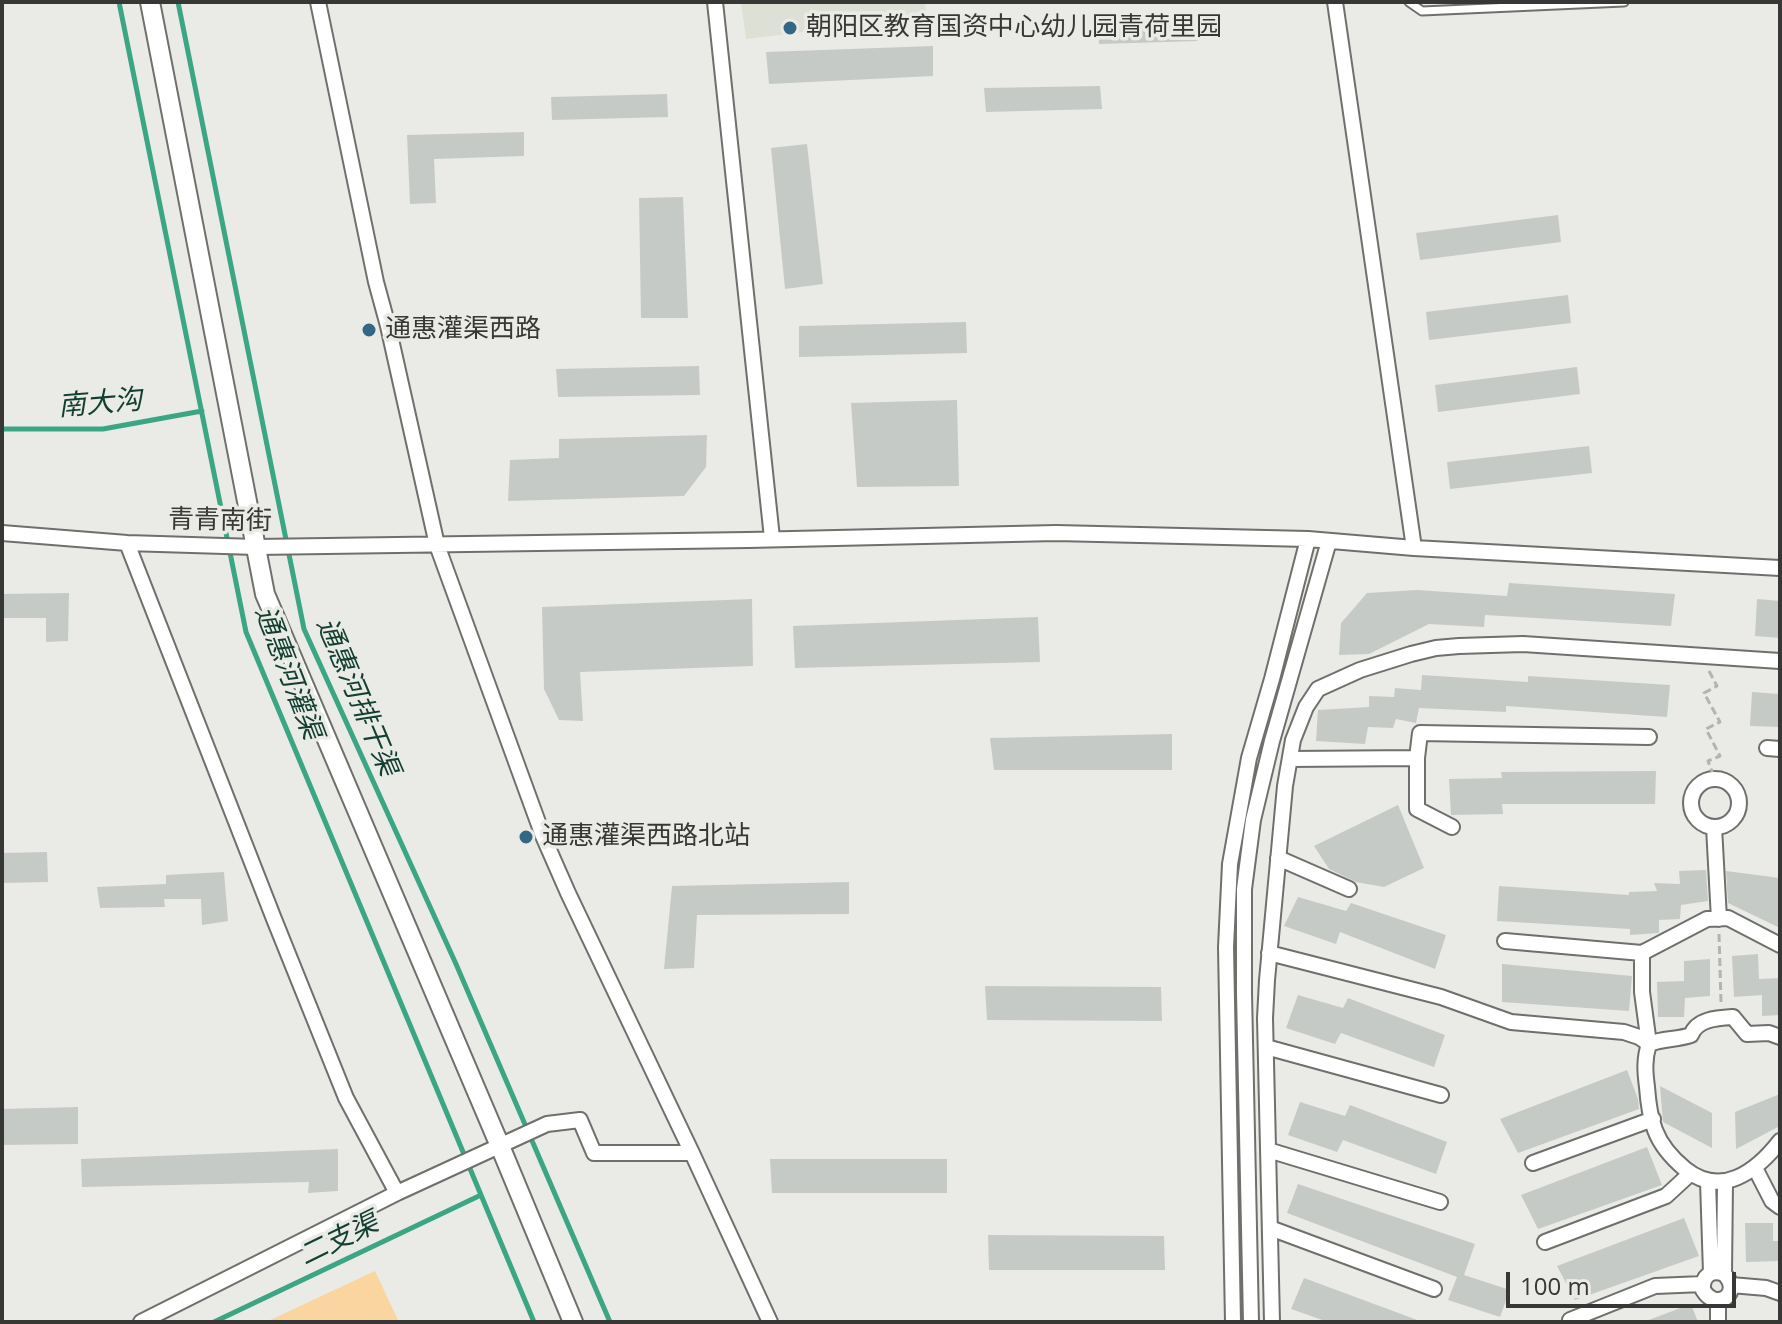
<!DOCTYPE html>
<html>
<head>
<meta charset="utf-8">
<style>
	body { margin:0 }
	#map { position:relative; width:1782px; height:1324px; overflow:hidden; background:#eaebe6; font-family:"Open Sans",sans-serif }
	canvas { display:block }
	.frame { position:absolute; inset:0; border:4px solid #373836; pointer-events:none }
	.scale { position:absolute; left:1506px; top:1272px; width:230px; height:36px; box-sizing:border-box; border:4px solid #373836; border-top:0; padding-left:10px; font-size:24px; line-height:28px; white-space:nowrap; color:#373836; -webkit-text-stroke:6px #eaebe6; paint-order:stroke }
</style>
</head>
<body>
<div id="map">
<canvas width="1782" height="1324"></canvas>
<div class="frame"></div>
<div class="scale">100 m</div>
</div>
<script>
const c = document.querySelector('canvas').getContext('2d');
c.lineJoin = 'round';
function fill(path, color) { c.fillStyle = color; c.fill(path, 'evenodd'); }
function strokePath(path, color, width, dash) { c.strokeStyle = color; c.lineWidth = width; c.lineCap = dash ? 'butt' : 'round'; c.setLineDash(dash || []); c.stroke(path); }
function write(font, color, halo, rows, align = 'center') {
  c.font = font + ' "Open Sans","Noto Sans SC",sans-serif'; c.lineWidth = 7; c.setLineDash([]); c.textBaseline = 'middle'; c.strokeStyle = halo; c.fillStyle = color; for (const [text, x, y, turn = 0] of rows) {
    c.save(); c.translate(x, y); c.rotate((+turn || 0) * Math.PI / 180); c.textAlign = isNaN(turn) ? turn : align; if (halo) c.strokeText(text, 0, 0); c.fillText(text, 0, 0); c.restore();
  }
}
fill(new Path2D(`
	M741 2H925L927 17 746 39Z`), '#dde1d5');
fill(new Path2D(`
	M375 1271 399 1322H266Z`), '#fbd59f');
strokePath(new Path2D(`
	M119 2 246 632 534 1322
	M178 2 304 629 456 964 610 1322
	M2 429H103L202 411
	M214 1322 481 1195`), '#3ba683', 5);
fill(new Path2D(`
	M1197 13 1198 41 1099 44 1098 15Z
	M933 46V76L769 84 766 52Z
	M1100 86 1102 109 986 112 984 88Z
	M667 94 668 117 552 120 551 97Z
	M524 132V156L434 159 436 203 410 204 407 135Z
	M807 144 823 284 785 289 771 148Z
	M683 197 688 318H641L639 198Z
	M1558 215 1561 242 1420 260 1416 233Z
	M1568 295 1571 323 1429 340 1426 312Z
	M966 322 967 353 799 357V326Z
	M699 366 700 395 558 397 556 369Z
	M1577 367 1580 394 1438 412 1435 385Z
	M957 400 959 486 857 487 851 403Z
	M707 435 706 467 684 496 508 501 510 460 559 458V439Z
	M1589 446 1592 473 1450 489 1447 462Z
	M1509 583 1675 594 1671 626 1485 615 1484 627 1429 624 1369 654 1339 655 1341 623 1367 593 1417 590 1507 596Z
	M69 593 68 641 46 642V618H2V594Z
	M752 599 753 666 580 672 583 721 559 720 544 689 542 607Z
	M1757 599 1780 601V638L1755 636Z
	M1038 617 1040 662 795 668 793 626Z
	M1422 675 1528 682V676L1670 685 1667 717 1506 706V712L1419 708 1416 723 1396 719 1393 728 1368 727 1365 744 1316 741 1318 710 1369 707V696L1394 697 1395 688 1421 690Z
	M1752 692 1780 694V727L1750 726Z
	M1172 734V770H994L990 738Z
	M1656 771 1655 804H1502L1503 814 1451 815 1449 779 1502 778 1501 772Z
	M1398 805 1424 868 1384 887 1356 882 1329 869 1314 846Z
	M47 852 48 882 2 883V853Z
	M1706 870 1708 901 1681 905 1680 919 1659 920V933L1630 935V929L1497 921 1499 886 1629 895V892L1657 891 1654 883 1680 884 1679 871Z
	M1726 871 1780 878V928L1728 903Z
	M224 872 228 921 202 925 201 899H164L165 907 100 908 97 887 166 884V875Z
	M849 882V914L697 915 694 968 664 969 672 886Z
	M1298 897 1346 911 1351 903 1446 935 1435 969 1340 932 1336 944 1284 926Z
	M1758 954 1759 979 1780 978V1015L1762 1016V995L1734 997 1732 956Z
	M1710 959V996L1685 998 1684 1017H1658L1657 982 1684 981V961Z
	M1502 964 1632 976 1629 1011 1502 1002Z
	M985 986 1161 987 1162 1021 987 1020Z
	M1298 995 1343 1008 1348 998 1445 1035 1434 1067 1341 1033 1335 1044 1286 1028Z
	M1627 1070 1638 1099 1639 1109 1518 1153 1500 1119Z
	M1660 1086 1712 1113V1148L1663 1122Z
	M1780 1094V1126L1736 1149 1735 1112Z
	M1300 1102 1345 1116 1350 1105 1447 1142 1436 1174 1343 1140 1337 1152 1288 1135Z
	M78 1107V1144L2 1145V1109Z
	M1647 1147 1662 1185 1538 1229 1521 1195Z
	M338 1149V1191L308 1193 309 1182 82 1187 81 1159Z
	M770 1159H947V1193H772Z
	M1298 1184 1475 1244 1464 1275 1510 1290 1500 1317 1448 1300 1457 1277 1287 1213Z
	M1684 1218 1699 1256 1575 1300 1557 1266Z
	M1745 1223H1773V1241H1780V1261L1746 1262Z
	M988 1235 1164 1236 1165 1270H989Z
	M1304 1278 1420 1321V1322H1328L1291 1309Z
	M1691 1304 1698 1322H1646V1321Z`), '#c6cac6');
const lane = new Path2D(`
	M1409 2 1422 11 1624 2`);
const street = new Path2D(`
	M318 2 376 282 388 326 437 545 543 836 568 893 692 1153 770 1322
	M715 2 772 538
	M1335 2 1414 548
	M2 533 127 543 256 547 748 540 1056 533 1308 539 1414 548 1780 568
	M127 543 274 919 346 1098 397 1193
	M1767 748 1780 749
	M1417 758V809L1452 827
	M1290 759 1417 758 1420 733 1649 737
	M1691 803a24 24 0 1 1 48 0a24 24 0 1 1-48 0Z
	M1714 827 1719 919
	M1278 858 1349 889
	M1505 941 1642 953
	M1269 953 1441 997 1511 1022 1624 1032 1639 1037 1649 1044
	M1780 1037 1769 1033 1747 1034 1733 1017C1717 1018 1697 1019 1691 1035 1677 1040 1663 1038 1649 1044 1644 1059 1645 1072 1647 1087 1648 1101 1650 1117 1655 1130 1661 1146 1673 1159 1685 1169 1721 1198 1756 1172 1780 1141
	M1649 1044 1642 992V953L1707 919 1728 918 1780 945
	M1266 1047 1441 1095
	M1268 1150 1440 1202
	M1533 1163 1653 1119
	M1755 1168 1772 1201 1780 1207
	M1708 1181 1711 1273
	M1270 1228 1434 1289
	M1545 1242 1666 1196 1691 1173
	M1724 1274C1711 1269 1702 1276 1703 1290 1717 1313 1743 1292 1724 1274L1725 1182
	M1731 1285 1766 1288 1780 1293
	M1718 1301V1322
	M1570 1320 1655 1286 1703 1284
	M141 1322 397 1193 547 1124 580 1120 594 1153H692
	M1233 1322 1226 947 1230 864 1249 758 1272 679 1308 539
	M1251 1322 1244 993V889L1253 820 1272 741 1329 541
	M1272 1322 1265 1018 1267 980 1285 786 1293 740 1306 707 1318 689 1360 670 1411 654 1436 648 1459 646 1523 644 1780 661`);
const secondary = new Path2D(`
	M150 2 265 594 500 1146 573 1322`);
strokePath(lane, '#6e706b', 11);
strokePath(street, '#6e706b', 18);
strokePath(secondary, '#6e706b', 22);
strokePath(new Path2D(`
	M1709 671 1717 686 1704 693 1720 722 1706 729 1720 756 1708 761 1715 779
	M1719 934 1721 1002`), '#b3b4b0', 3, [8, 4]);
strokePath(lane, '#fff', 7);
strokePath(street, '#fff', 14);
strokePath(secondary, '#fff', 18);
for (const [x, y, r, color] of [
	[790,28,8,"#346784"],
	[369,330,8,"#346784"],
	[526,837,8,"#346784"]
]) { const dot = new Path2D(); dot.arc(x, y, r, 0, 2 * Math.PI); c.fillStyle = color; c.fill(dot); strokePath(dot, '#eaebe6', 3); }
write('26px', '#373836', '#eaebe6', [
	["朝阳区教育国资中心幼儿园青荷里园",806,28],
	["通惠灌渠西路",385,330],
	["通惠灌渠西路北站",542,837]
], 'left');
write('26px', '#373836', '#eaebe6', [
	["青青南街",220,521,1]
]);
write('italic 28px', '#123f31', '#eaebe6', [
	["南大沟",100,404,-5],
	["通惠河灌渠",288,673,69],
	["通惠河排干渠",357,697,67],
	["二支渠",339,1240,-26]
]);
</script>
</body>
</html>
